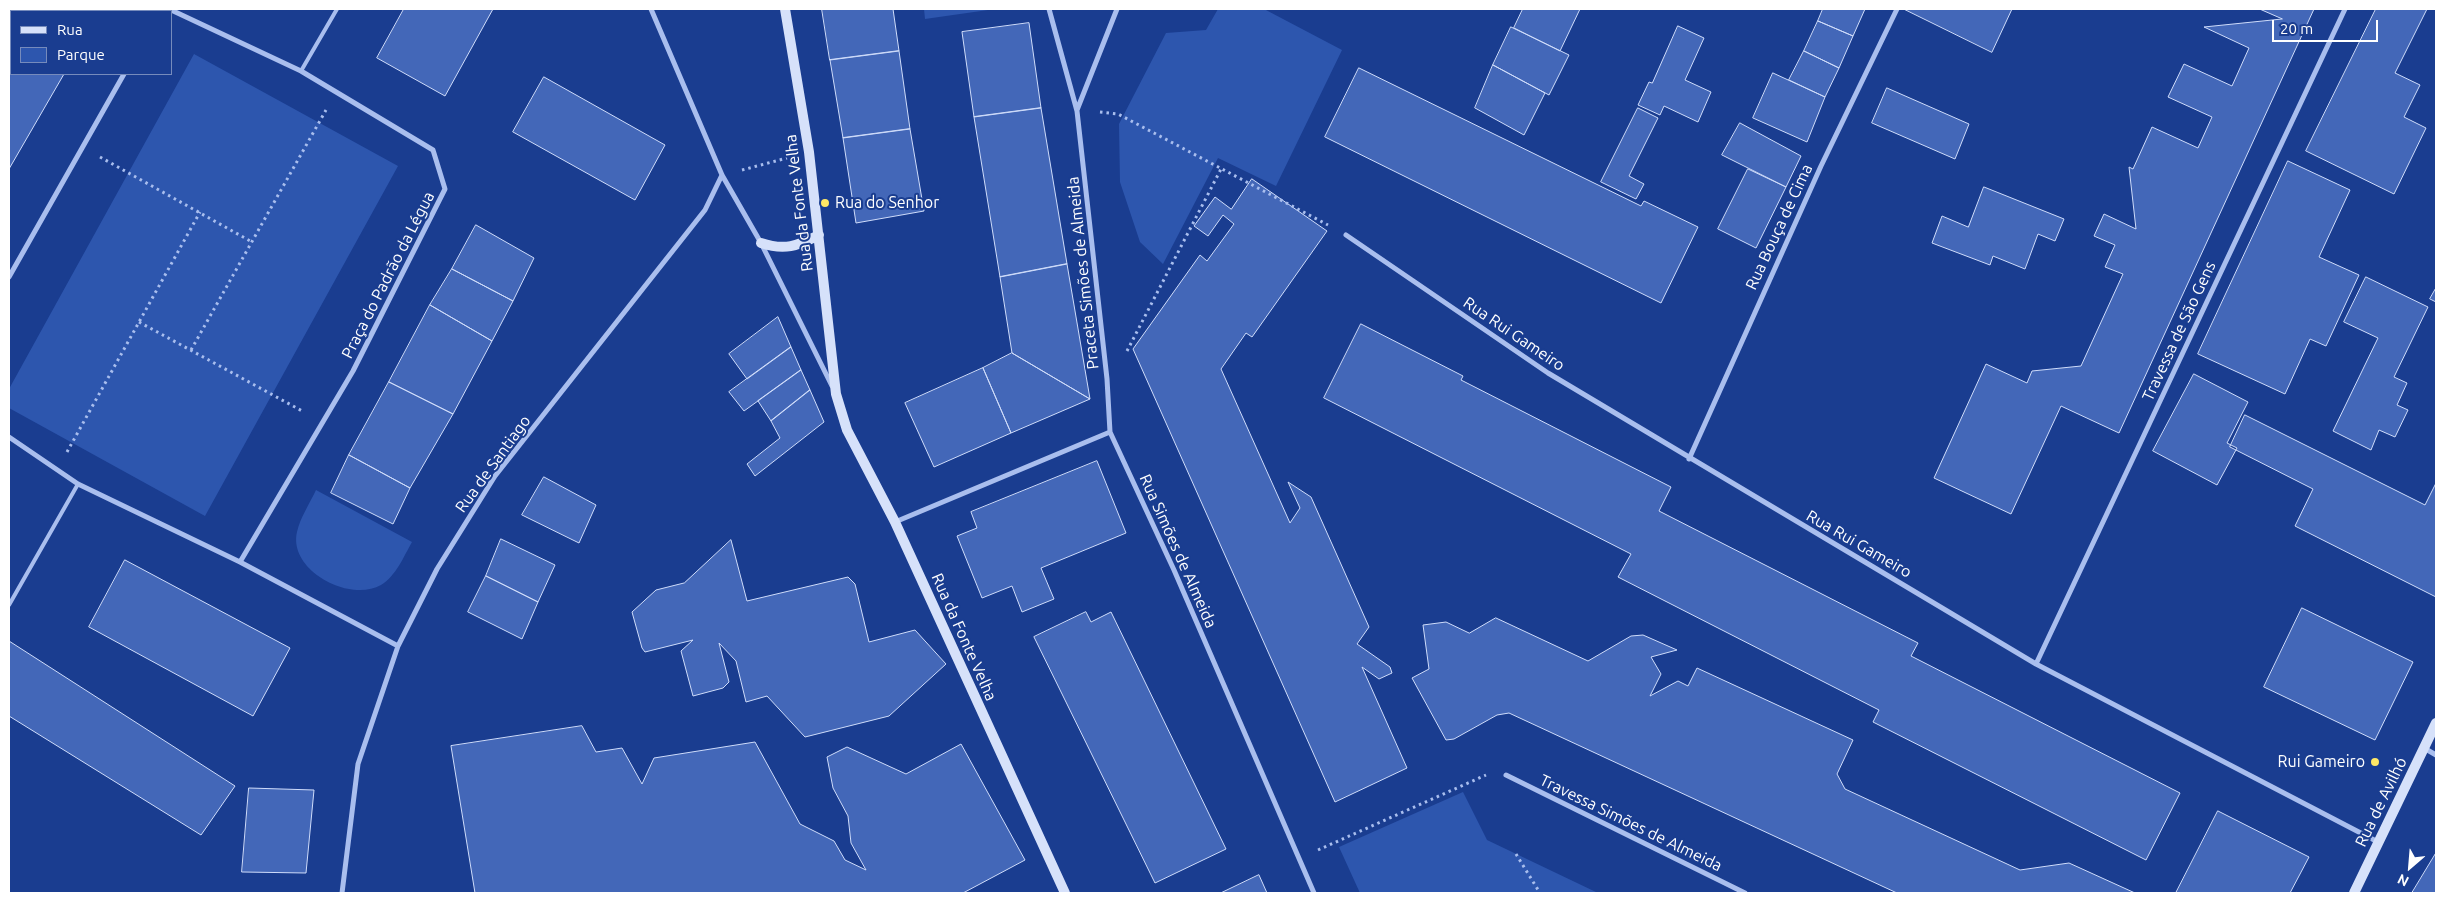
<!DOCTYPE html>
<html>
<head>
<meta charset="utf-8">
<style>
	body { margin:0 }
	#map { position:relative; width:2445px; height:902px; overflow:hidden; background:#1a3d90; font-family:Ubuntu,sans-serif }
	canvas { display:block }
	.frame { position:absolute; inset:0; border:10px solid #fff; pointer-events:none }
	.legend { position:absolute; left:10px; top:10px; width:162px; height:65px; box-sizing:border-box; background:#1a3d90; border:1px solid #768bbc; margin:0; padding:6px 9px; list-style:none; font-size:15px; color:#fff }
	.legend li { display:flex; align-items:center; gap:10px; height:25px }
	.legend b { width:25px; border:1px solid #768bbc }
	.north { position:absolute; left:2385px; top:842px; width:50px; height:50px; -webkit-text-stroke:4px #1a3d90; paint-order:stroke; rotate:207deg; font-size:14px; font-weight:700; line-height:20px; text-align:center; color:#fff }
	.north::after { content:''; display:block; margin:auto; width:18px; height:22px; background:#fff; clip-path:polygon(50% 0,100% 100%,50% 72%,0 100%) }
	.scale { position:absolute; left:2272px; top:20px; width:106px; height:22px; box-sizing:border-box; border:2px solid #fff; border-top:0; padding-left:6px; font-size:15px; line-height:18px; white-space:nowrap; color:#fff; -webkit-text-stroke:4px #1a3d90; paint-order:stroke }
</style>
</head>
<body>
<div id="map">
<canvas width="2445" height="902"></canvas>
<div class="frame"></div>
<ul class="legend">
<li><b style="height:6px;background:#d6e1fa"></b>Rua</li>
<li><b style="height:14px;background:#2d56ae"></b>Parque</li>
</ul>
<div class="north">N</div>
<div class="scale">20 m</div>
</div>
<script>
const c = document.querySelector('canvas').getContext('2d');
c.lineJoin = 'round';
function fill(path, color) { c.fillStyle = color; c.fill(path, 'evenodd'); }
function strokePath(path, color, width, dash) { c.strokeStyle = color; c.lineWidth = width; c.lineCap = dash ? 'butt' : 'round'; c.setLineDash(dash || []); c.stroke(path); }
function write(font, color, halo, rows, align = 'center') {
  c.font = font + ' Ubuntu,sans-serif'; c.lineWidth = 4; c.setLineDash([]); c.textBaseline = 'middle'; c.strokeStyle = halo; c.fillStyle = color; for (const [text, x, y, turn = 0] of rows) {
    c.save(); c.translate(x, y); c.rotate((+turn || 0) * Math.PI / 180); c.textAlign = isNaN(turn) ? turn : align; if (halo) c.strokeText(text, 0, 0); c.fillText(text, 0, 0); c.restore();
  }
}
fill(new Path2D(`
	M924 9H995L925 19Z
	M1218 9H1264L1342 50 1276 186 1218 158 1163 264 1140 242 1120 182 1119 124 1166 33 1206 30Z
	M194 54 398 166 205 516 9 408V389Z
	M316 490 412 542C404 556 396 576 381 585 349 603 288 570 297 532 300 518 310 503 316 490Z
	M1463 792 1487 840 1598 893H1360L1339 847Z`), '#2d56ae');
const building = new Path2D(`
	M9 9H63L67 11H11V74H64L9 169Z
	M404 9H493L445 96 377 58Z
	M822 9H893L899 51 830 60Z
	M1523 9H1580L1560 51 1514 28Z
	M1823 9H1865L1853 36 1818 21Z
	M1904 9H2012L1992 52Z
	M2260 9H2314L2119 433 2061 406 2011 514 1934 478 1986 364 2027 383 2032 371 2081 366 2123 274 2105 267 2115 245 2094 236 2104 214 2136 229 2129 167 2133 169 2152 127 2198 148 2212 117 2168 97 2184 64 2232 86 2249 48 2204 27 2282 19Z
	M2376 9H2427L2395 73 2420 85 2404 117 2426 128 2394 194 2306 151Z
	M1818 21 1853 36 1839 68 1804 51Z
	M1029 23 1041 108 974 117 962 32Z
	M1678 26 1704 38 1685 80 1711 92 1698 122 1664 106 1660 115 1638 105 1649 82 1652 83Z
	M1511 27 1569 55 1549 95 1493 65Z
	M899 51 910 129 843 138 830 60Z
	M1804 51 1839 68 1825 97 1789 80Z
	M1493 65 1545 93 1524 135 1475 108Z
	M1359 68 1641 206 1644 201 1698 227 1661 303 1325 137Z
	M1773 73 1825 97 1807 142 1753 118Z
	M544 77 665 145 635 200 513 132Z
	M1887 88 1969 124 1955 159 1872 123Z
	M1041 108 1067 264 1000 277 974 117Z
	M1638 108 1658 118 1629 176 1644 184 1636 199 1601 182Z
	M1740 123 1801 156 1786 187 1722 155Z
	M910 129 924 211 856 223 843 138Z
	M2288 161 2350 190 2319 257 2359 275 2326 346 2310 339 2285 394 2198 354Z
	M1748 169 1786 187 1756 248 1718 229Z
	M1252 179 1327 231 1252 337 1246 333 1221 369 1290 523 1300 508 1288 482 1311 497 1369 627 1357 644 1390 667 1392 673 1379 679 1362 667 1407 768 1335 802 1133 349 1200 255 1207 261 1234 224 1223 215 1208 236 1194 226 1215 197 1231 209Z
	M1984 187 2064 219 2055 241 2038 234 2025 269 1993 256 1990 265 1932 243 1942 216 1968 227Z
	M476 225 534 258 513 301 452 269Z
	M1067 264 1090 399 1012 353 1000 277Z
	M452 269 513 301 492 341 430 305Z
	M2366 277 2428 307 2394 377 2407 383 2397 405 2408 410 2395 437 2379 430 2371 450 2333 431 2378 338 2344 322Z
	M2436 288V302L2430 299Z
	M430 305 492 341 453 414 389 382Z
	M778 317 791 347 747 379 729 354Z
	M1361 324 1463 376 1461 380 1671 487 1659 511 1918 643 1911 656 2180 793 2146 860 1873 722 1879 710 1618 577 1631 554 1324 398Z
	M791 347 801 370 744 411 729 392Z
	M1012 353 1090 399 1011 433 983 368Z
	M983 368 1011 433 934 467 905 403Z
	M801 370 810 390 771 421 758 401Z
	M2194 374 2248 402 2227 443 2237 448 2217 485 2153 451Z
	M389 382 453 414 410 488 349 455Z
	M810 390 824 422 755 476 747 464 780 438 771 421Z
	M2245 415 2425 505 2436 483V597L2295 526 2313 489 2230 447Z
	M349 455 410 488 393 524 331 493Z
	M1097 461 1126 533 1041 568 1054 599 1022 612 1012 586 982 598 957 536 977 528 971 512Z
	M544 477 596 505 579 543 522 515Z
	M501 539 555 565 538 602 486 576Z
	M731 540 747 601 848 577 855 584 869 642 915 630 946 664 889 716 805 737 767 696 746 702 736 661 719 643 729 682 723 688 693 696 681 651 693 640 645 652 642 648 632 612 656 590 684 583Z
	M125 560 290 648 253 716 89 627Z
	M486 576 538 602 522 639 468 612Z
	M2302 608 2413 662 2375 740 2264 687Z
	M1086 612 1091 622 1111 612 1226 849 1155 883 1034 637Z
	M1496 618 1588 661 1631 636 1643 635 1677 650 1651 657 1661 674 1650 696 1678 681 1688 686 1697 668 1853 740 1837 774 1845 789 2020 870 2069 863 2135 893H1897L1509 713 1497 715 1454 739 1446 740 1412 678 1429 669 1423 625 1446 622 1469 633Z
	M9 641 235 786 201 835 9 716Z
	M582 726 596 752 622 748 642 784 654 758 755 742 800 824 834 841 845 860 866 870 851 843 848 816 833 788 827 757 847 747 906 774 961 744 1025 860 963 893H475L451 746Z
	M249 788 314 790 306 873 242 872Z
	M2218 811 2309 857 2290 893H2176Z
	M2436 853V893H2412Z
	M1259 875 1267 893H1221Z`);
fill(building, '#4367b8');
strokePath(building, '#cfdcfa', 1);
strokePath(new Path2D(`
	M1100 112 1118 114 1328 225
	M100 157 252 242
	M742 170 787 158
	M139 322 304 412
	M191 350 326 110
	M1127 351 1221 169
	M67 452 200 212
	M1318 850 1486 775
	M1516 854 1540 893`), '#a9beee', 3, [2.5, 4]);
strokePath(new Path2D(`
	M301 71 337 9
	M9 605 78 484`), '#a9beee', 4);
strokePath(new Path2D(`
	M169 9 301 71 433 150 445 189 353 371 240 562
	M651 9 722 175 761 243 832 386
	M1049 9 1077 111 1107 379 1110 432 1174 570 1314 893
	M159 11 160 9
	M1077 110 1117 9
	M1346 235 1548 373 2036 664 2378 842
	M9 277 124 74
	M9 437 78 484 240 562 398 646
	M1689 459 1821 166 1897 9
	M895 522 1110 432
	M2036 664 2345 9
	M2424 748 2436 755
	M1506 775 1745 893
	M342 893 358 764 398 646 437 569 495 476 705 210 722 175`), '#a9beee', 5);
strokePath(new Path2D(`
	M785 9 809 152 836 394 847 430 895 522 1065 893
	M761 243C785 251 797 246 819 235
	M2354 893 2436 723`), '#d6e1fa', 10);
for (const [x, y, r, color] of [
	[825,203,5,"#ffe866"],
	[2375,762,5,"#ffe866"]
]) { const dot = new Path2D(); dot.arc(x, y, r, 0, 2 * Math.PI); c.fillStyle = color; c.fill(dot); strokePath(dot, '#1a3d90', 2); }
write('16px', '#fff', '#1a3d90', [
	["Rua da Fonte Velha",799,203,-97],
	["Rua Bouça de Cima",1779,227,-65],
	["Praceta Simões de Almeida",1083,273,-96],
	["Praça do Padrão da Légua",388,275,-63],
	["Travessa de São Gens",2179,331,-65],
	["Rua Rui Gameiro",1514,334,34],
	["Rua de Santiago",493,464,-54],
	["Rua Rui Gameiro",1859,544,30],
	["Rua Simões de Almeida",1178,551,66],
	["Rua da Fonte Velha",964,637,66],
	["Rua de Avilhó",2381,802,-64],
	["Travessa Simões de Almeida",1631,823,26]
]);
write('16px', '#fff', '#1a3d90', [
	["Rua do Senhor",835,203],
	["Rui Gameiro",2365,762,"right"]
], 'left');
</script>
</body>
</html>
